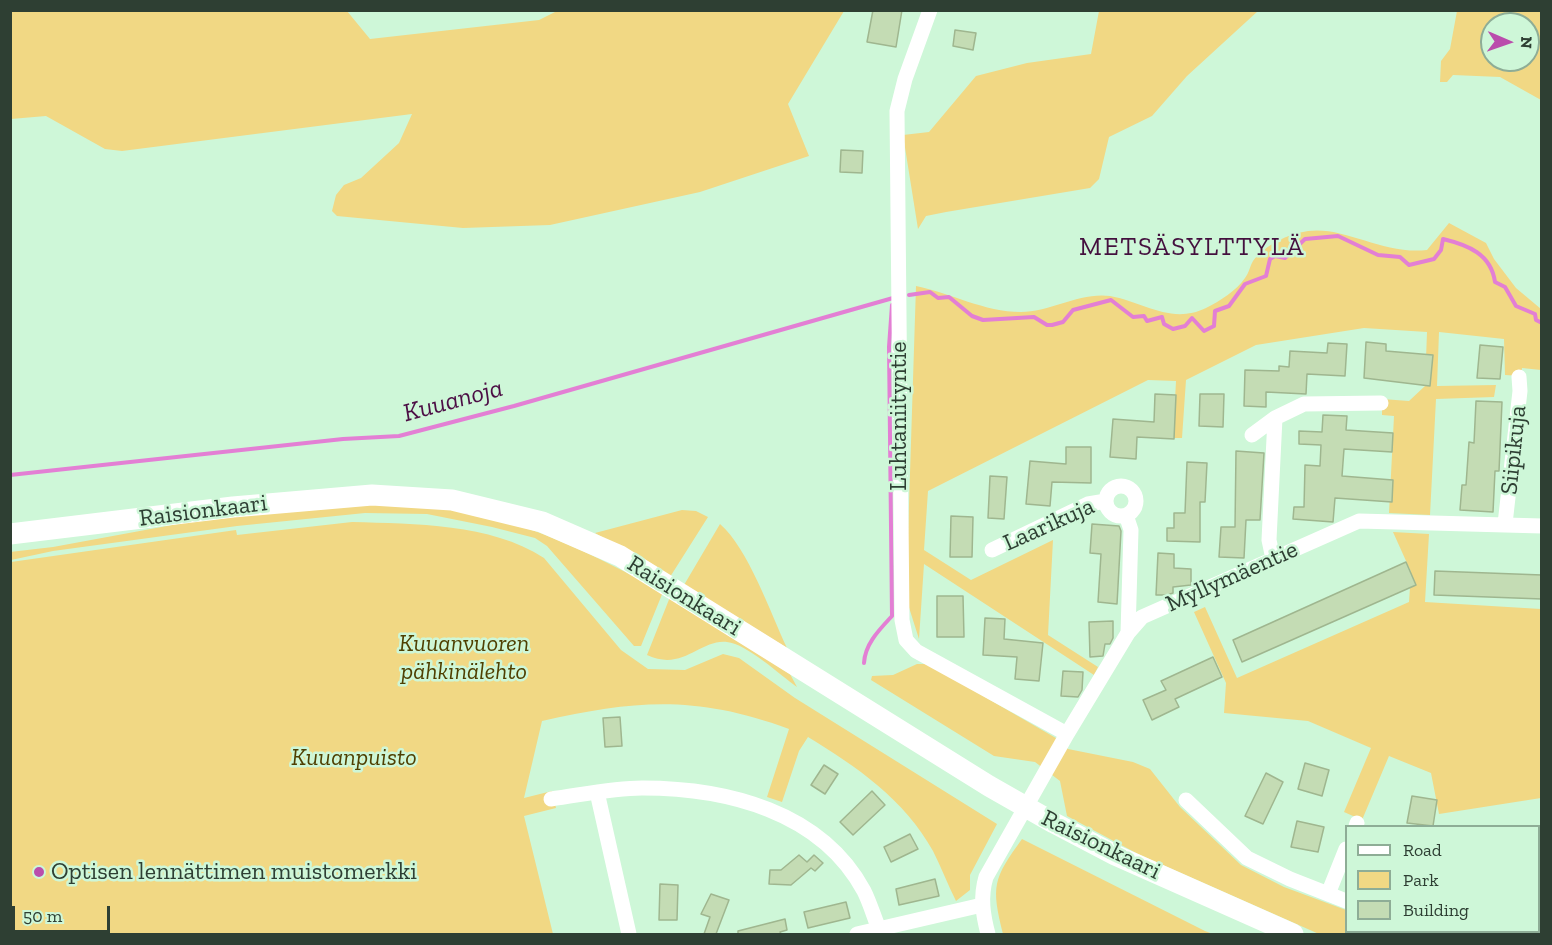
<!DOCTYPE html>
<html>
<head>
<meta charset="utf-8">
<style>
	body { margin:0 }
	#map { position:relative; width:1552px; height:945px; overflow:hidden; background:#cef7d8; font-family:"Zilla Slab",serif }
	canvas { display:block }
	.frame { position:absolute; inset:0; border:12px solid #2e3f33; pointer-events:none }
	.legend { position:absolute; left:1345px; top:825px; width:195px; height:108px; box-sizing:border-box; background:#cef7d8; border:2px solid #8ead96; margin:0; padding:8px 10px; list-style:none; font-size:18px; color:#2e3f33 }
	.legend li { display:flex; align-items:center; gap:12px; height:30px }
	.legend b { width:30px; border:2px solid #8ead96 }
	.north { position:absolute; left:1480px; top:12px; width:60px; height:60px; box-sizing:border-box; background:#cef7d8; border:2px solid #8ead96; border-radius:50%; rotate:92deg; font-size:16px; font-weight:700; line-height:24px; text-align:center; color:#2e3f33 }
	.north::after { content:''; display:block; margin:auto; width:21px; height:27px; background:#ba4dac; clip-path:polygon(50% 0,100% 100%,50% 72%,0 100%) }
	.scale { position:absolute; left:12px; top:906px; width:98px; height:27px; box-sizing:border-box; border:3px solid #2e3f33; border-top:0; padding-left:8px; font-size:18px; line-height:21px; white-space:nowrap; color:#2e3f33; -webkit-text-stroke:4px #cef7d8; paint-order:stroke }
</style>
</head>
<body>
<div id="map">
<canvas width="1552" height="945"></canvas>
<div class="frame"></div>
<ul class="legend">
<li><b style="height:8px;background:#fff"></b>Road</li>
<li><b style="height:16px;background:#f1d884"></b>Park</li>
<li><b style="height:16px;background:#c4dcb4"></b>Building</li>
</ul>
<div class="north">N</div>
<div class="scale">50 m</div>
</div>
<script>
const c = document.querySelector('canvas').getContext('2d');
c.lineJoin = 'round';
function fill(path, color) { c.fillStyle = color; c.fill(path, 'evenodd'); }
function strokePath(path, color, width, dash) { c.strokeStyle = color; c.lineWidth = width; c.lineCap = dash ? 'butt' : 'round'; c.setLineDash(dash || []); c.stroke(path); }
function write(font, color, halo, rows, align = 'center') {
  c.font = font + ' "Zilla Slab",serif'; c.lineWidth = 5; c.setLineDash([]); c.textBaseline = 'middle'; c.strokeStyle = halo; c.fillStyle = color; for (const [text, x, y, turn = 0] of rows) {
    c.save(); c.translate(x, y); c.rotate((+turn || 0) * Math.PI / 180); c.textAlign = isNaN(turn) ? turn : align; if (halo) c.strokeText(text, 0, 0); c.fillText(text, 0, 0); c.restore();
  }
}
fill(new Path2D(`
	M10 11H347L370 39 539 20 557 11H844L788 104 809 156 700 192 550 225 463 228 337 216 332 211 336 195 344 185 361 178 399 143 412 114 122 151 105 149 46 116 11 119Z
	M1099 11H1258L1187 76 1152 116 1109 137 1099 179 1090 188 946 212 926 216 918 229 903 135 929 132 976 76 1027 63 1091 54Z
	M1457 11H1541V100L1500 77 1453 75 1447 82H1440L1441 61 1450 49ZM1492 24H1528V60H1492Z
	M1449 223 1486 243 1494 259 1516 288 1541 309V370L1522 368 1521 376 1505 375 1504 339 1439 332 1437 386 1496 385 1494 397 1436 399 1430 515 1389 513 1394 416 1382 415V399L1409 401 1425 386 1427 332 1364 328 1256 345 1186 380 1182 438H1173L1176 381 1148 380 928 491 924 550 971 580 1053 540 1048 635 1098 667 1094 675 924 564 919 639 906 598 916 286C951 293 984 312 1021 312 1050 312 1080 292 1110 296 1144 302 1171 325 1206 308 1220 301 1236 291 1245 278 1249 273 1250 266 1253 261 1265 245 1288 234 1308 231 1345 226 1383 255 1427 250Z
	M365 502C392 504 421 502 447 507 527 521 593 554 663 592L641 646H634L547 546 535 538 492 527 427 514 365 513 237 526 53 551 11 560 10 552 53 547 194 521Z
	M682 510 696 511 708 517 670 577 595 533Z
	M352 522C415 524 490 523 544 558L621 650 648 669 685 670 723 654 739 658 795 698 997 824 970 875V890L956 901C948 885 941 867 933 851 905 800 856 766 808 737L799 751 782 802 767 797 789 729C696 695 636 700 542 721L524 798 552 791 556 808 524 816 553 934H11V562L236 530 237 535Z
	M720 524C748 548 771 614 787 648L684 585Z
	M1393 532 1429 534 1425 602 1541 609V798L1439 814 1431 773 1389 756 1362 820 1344 812 1371 748 1308 721 1224 713 1226 683 1194 612 1205 607 1237 678 1409 602 1411 572Z
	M670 597 790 674 797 687C780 675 747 644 727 642 700 639 683 672 647 655Z
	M917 664H928L1061 741 1068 749 1133 762 1150 769 1180 807 1241 865 1284 887 1346 910V932H1446V934H1319L1138 854 1067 816 1060 781 1035 762 994 756 871 680 872 676 893 675Z
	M1022 839 1205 931 1213 934H1003C991 886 993 879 1022 839Z`), '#f1d884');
strokePath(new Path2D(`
	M909 295 930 292 938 298 949 297 972 316 983 320 1034 317 1047 325H1052L1063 322 1073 310 1111 300 1133 317 1144 316 1147 321 1162 317 1164 324 1173 329 1185 326 1192 318 1204 331 1214 326 1215 311 1229 306 1245 284 1266 276 1270 259 1275 256 1285 258 1305 239 1338 236 1378 255 1400 257 1409 265 1434 259 1441 250 1443 239C1468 245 1491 254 1495 282L1505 287 1516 306 1535 314 1536 320 1542 323
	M10 475 343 439 399 436 514 406 893 298
	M864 663C865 644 879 630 892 616L889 347 892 305`), '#e37fd4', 4);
const building = new Path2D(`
	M873 10H902L896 47 867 42Z
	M955 30 976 33 973 50 953 46Z
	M841 150 863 151 862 173 840 172Z
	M1366 342 1386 344V351L1433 355 1430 386 1364 378Z
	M1328 343 1347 344 1345 376 1307 374 1306 394 1266 392V407L1244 406 1245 370 1279 371V366L1289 367 1290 351 1327 353Z
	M1480 345 1503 347 1500 379 1477 378Z
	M1155 394 1176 395 1174 439 1137 437 1136 459 1110 457 1113 419 1154 422Z
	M1200 394H1224L1223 427 1199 426Z
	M1476 401 1502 402 1499 471H1495L1493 512 1460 510 1462 485H1466L1469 442 1474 443Z
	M1323 415 1347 416 1346 430 1393 433 1392 452 1344 449 1342 476 1393 480 1392 502 1335 498 1333 522 1293 519 1294 507H1304L1305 465 1320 466 1321 445 1299 444V431L1322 432Z
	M1066 447H1091V483L1052 482 1050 506 1026 504 1030 461 1066 464Z
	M1236 451 1264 453 1260 520H1246L1244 558 1219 557 1221 527H1235Z
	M1187 462 1207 463 1205 502H1200V542L1167 541V528H1174V513H1185Z
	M990 476 1007 477 1004 519 988 518Z
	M951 516 973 517 972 557H950Z
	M1092 524 1119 526 1121 531 1117 604 1098 602 1101 554 1090 553Z
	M1158 553 1174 554V568L1191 569V585L1173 587V593L1167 595H1156Z
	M1406 562 1416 585 1242 662 1233 640Z
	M1435 571 1542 575V599L1434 595Z
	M937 596H963L964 637H937Z
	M985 618 1005 619 1004 639 1043 643 1039 681 1015 679 1017 657 983 655Z
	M1113 621V638L1110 644H1105L1103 656 1090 657 1089 622Z
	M1213 657 1222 677 1175 699 1179 707 1152 720 1143 700 1166 690 1161 681Z
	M1063 671 1083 672 1082 690 1078 697 1061 696Z
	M620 717 622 746 605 747 603 718Z
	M1305 763 1329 770 1322 796 1298 789Z
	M824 765 838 774 825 794 811 785Z
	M1266 773 1283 782 1263 824 1245 816Z
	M872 791 885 805 853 835 840 822Z
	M1412 796 1437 800 1433 826 1407 823Z
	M1297 821 1324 827 1318 852 1291 847Z
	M910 834 918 849 891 862 884 847Z
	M799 855 807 862 814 855 823 863 815 871 811 868 791 885 769 884 770 870H781Z
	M935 879 939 896 899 905 896 889Z
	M660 884 678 885 677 920H659Z
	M711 894 729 900 716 934H704L710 917 701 914Z
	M846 902 850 918 808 928 804 912Z
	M785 919 787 930 780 932 781 934H738V931Z`);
fill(building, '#c4dcb4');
strokePath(building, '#9fb68f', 1.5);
strokePath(new Path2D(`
	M930 10 905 79 897 111 902 620 906 640 916 651 1067 734
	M1252 435 1275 418
	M1106 501a15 15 0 1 1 30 0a15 15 0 1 1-30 0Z
	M1126 515 1131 530 1128 633
	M1505 524 1520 391 1519 377
	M992 550 1088 504 1106 501
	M1273 559 1269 540 1275 418 1304 404 1381 403
	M597 792 629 934
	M551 799C581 795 612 788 642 788 726 788 821 811 864 891 870 903 874 917 879 929
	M1186 800 1247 858 1290 879 1346 901
	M1356 826 1357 823
	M1328 894 1346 849
	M1538 905H1542
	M857 934 982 905
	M988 934C983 915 980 897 986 877L1067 734 1128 633 1142 617 1359 521 1542 526
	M1476 934 1477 932`), '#fff', 15);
strokePath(new Path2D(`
	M10 534 233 507 372 495 452 500 542 522 620 556 989 786 1054 823 1115 855 1293 934`), '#fff', 21);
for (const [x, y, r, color] of [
	[39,872,6,"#ba4dac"]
]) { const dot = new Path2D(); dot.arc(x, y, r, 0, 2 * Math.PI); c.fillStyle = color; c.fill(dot); strokePath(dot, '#cef7d8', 2); }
write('24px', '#2e3f33', '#cef7d8', [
	["Luhtaniityntie",899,416,-90],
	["Siipikuja",1514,450,-84],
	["Raisionkaari",203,511,-7],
	["Laarikuja",1049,525,-24],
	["Myllymäentie",1232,577,-24],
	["Raisionkaari",684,596,32],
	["Raisionkaari",1101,845,26]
]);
write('italic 24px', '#4f3f01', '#cef7d8', [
	["Kuuanvuoren",464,644],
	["pähkinälehto",464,672],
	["Kuuanpuisto",354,758]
]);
write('24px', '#2e3f33', '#cef7d8', [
	["Optisen lennättimen muistomerkki",51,872]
], 'left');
c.letterSpacing = '1.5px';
write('26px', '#44103e', '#cef7d8', [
	["METSÄSYLTTYLÄ",1192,248]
]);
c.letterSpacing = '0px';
write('italic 26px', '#4c0e45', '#cef7d8', [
	["Kuuanoja",453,401,-15]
]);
</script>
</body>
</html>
